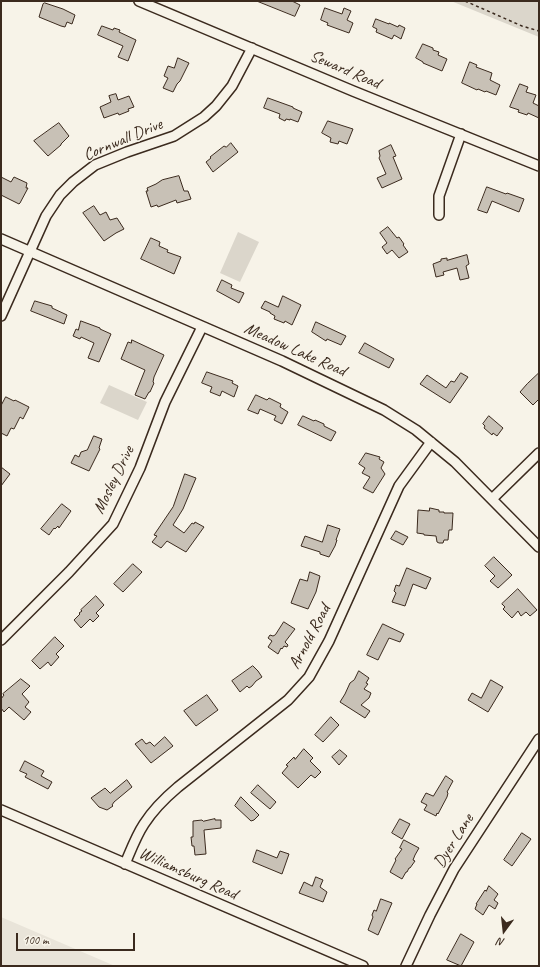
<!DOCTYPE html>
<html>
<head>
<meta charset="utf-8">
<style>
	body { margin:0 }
	#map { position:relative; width:540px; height:967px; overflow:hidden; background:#f7f3e8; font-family:Caveat,sans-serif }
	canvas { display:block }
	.frame { position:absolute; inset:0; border:2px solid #3b2a1e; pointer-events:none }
	.north { position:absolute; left:484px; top:911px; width:40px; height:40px; -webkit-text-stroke:3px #f7f3e8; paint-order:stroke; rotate:195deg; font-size:11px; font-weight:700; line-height:16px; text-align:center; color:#3b2a1e }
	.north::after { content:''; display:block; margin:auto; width:14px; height:18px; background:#3b2a1e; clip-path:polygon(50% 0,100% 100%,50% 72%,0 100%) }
	.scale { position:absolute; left:16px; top:933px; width:119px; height:18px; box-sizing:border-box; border:2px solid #3b2a1e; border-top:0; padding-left:5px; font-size:12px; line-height:14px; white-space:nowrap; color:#3b2a1e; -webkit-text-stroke:3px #f7f3e8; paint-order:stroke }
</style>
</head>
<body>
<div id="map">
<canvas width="540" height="967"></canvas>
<div class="frame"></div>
<div class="north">N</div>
<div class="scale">100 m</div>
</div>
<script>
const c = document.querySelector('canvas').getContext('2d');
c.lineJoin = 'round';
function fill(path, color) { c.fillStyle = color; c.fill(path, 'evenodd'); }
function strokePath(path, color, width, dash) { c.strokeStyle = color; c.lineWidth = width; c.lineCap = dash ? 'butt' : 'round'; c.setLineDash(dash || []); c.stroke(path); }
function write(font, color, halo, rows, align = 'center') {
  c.font = font + ' Caveat,sans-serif'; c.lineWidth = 3; c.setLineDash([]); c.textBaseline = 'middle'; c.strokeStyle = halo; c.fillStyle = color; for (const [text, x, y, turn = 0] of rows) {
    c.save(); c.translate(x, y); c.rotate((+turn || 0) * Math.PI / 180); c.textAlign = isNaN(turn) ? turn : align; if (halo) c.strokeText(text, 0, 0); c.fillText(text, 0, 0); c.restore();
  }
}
fill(new Path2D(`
	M1 917 115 966H1Z`), '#e9e4d9');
fill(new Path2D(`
	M451 1H539V37Z
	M238 232 259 242 240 282 220 273Z
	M109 385 147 402 138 420 100 403Z`), '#dbd6cb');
const building = new Path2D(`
	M257 1H292L300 5 295 16Z
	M45 3 63 9 75 15 72 24 67 22 65 27 61 26 39 17 43 4Z
	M325 8 342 14 344 8 351 11 347 20 353 23 349 33 327 25 328 23 321 20Z
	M376 19 389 24V23L398 27 399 25 405 28 401 39 394 35 392 39 376 32 377 29 373 27Z
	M102 26 113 30 114 28 120 30 119 32 136 40 128 61 118 57 123 46 98 35Z
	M423 44 433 48V50L439 52 438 55 447 59 442 71 423 63V62L416 58Z
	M178 58 189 63 180 81 177 84 173 92 163 88 168 78 164 76 168 66 174 68Z
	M470 62 477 65 476 67 492 73 490 80 500 85 496 95 486 91 485 92 478 89 477 90 462 83Z
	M520 84 528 87 526 92 536 95 533 103 539 106V118L528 113 527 115 518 112 519 110 510 107Z
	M116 94 118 100 129 96 134 107 128 109 129 111 119 115 118 113 104 118 100 107 111 102 109 96Z
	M268 98 293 107V108L302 112 298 122 290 119V120L286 119 285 121 279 118 280 114 264 108Z
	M328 121 353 129 347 144 339 141 338 144 330 142 331 138 322 133Z
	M59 123 69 136 61 144V145L48 156 34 141Z
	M231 143 238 152 213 172 206 162 211 158 210 157 224 146 226 147Z
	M391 145 396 156 393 157 402 179 382 188 377 178 386 174 379 158 380 156 379 151Z
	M179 176 184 191H188L191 199 177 203 176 200 158 207 157 205 151 207 146 191H148L147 188 156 184 162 180Z
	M1 177 11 182 14 177 27 183 26 188H28L20 203 19 204 1 195Z
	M487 187 506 194 507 193 524 199 519 212 492 201 487 213 478 210Z
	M94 206 100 215 106 212 110 220 117 218 124 229 116 233 104 241 83 213Z
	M388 227 397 238 399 237 404 244 403 245 408 252 399 258 392 250 387 254 382 247 387 243 380 233Z
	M151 238 160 242 159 246 168 250 167 252 181 257 174 274 141 259Z
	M467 255 469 264 466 266 469 278 460 280 457 268 443 272 444 275 436 277 433 264 441 261V259L447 258V260Z
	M222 280 232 285 231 288 244 293 239 303 217 291Z
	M283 296 301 305 292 325 285 321 284 323 274 319 275 316 270 313V312L261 308 265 301 278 307Z
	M35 301 52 306V308L67 315 64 324 31 311Z
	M81 321 100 328V329L111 334 99 362 88 358 94 343 81 337 80 339 73 336 76 329 78 330Z
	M316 322 346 336 341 345 327 339 326 341 312 332Z
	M132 340 164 355 154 377 153 382 154 383 150 392H149L145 399 135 395 145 370 121 359 128 342 131 343Z
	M365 343 394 359 389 368 359 353Z
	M207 372 233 381 232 383 238 386 234 397 222 391 220 396 210 392 212 387 202 383Z
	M461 373 468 377 450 403 420 384 427 375 446 388 451 381 454 382Z
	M539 373V399L533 405 520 392 527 384Z
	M256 395 267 400 269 398 281 404 280 407 288 412 282 424 274 420 276 416 260 409 258 414 248 410Z
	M6 397 14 401 15 400 29 407 23 419 20 417 14 429 11 428 7 436 1 433V406Z
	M303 416 314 421 315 420 324 424V426L336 432 331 441 298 425Z
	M489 416 503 428 497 436 493 433 492 435 484 428 485 426 483 424Z
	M94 436 102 439 99 448 100 449 89 471 71 463 75 455 79 457 81 452 87 450Z
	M366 453 380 457 379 459 384 462 381 468 385 474 373 493 363 488 370 477 362 473 365 468 359 464Z
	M1 467 10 474 1 486Z
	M185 474 196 478 183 509 173 525 184 533 192 523 194 524 195 522 204 527 186 552 167 541 161 548 152 542 157 536 154 535 173 507Z
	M62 504 71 511 59 528 58 526 55 529 54 528 49 535 41 529Z
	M430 508 439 510V512H444V513H453L452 530H449L448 540H444L443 543H439L437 542 436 536 424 535V534L417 533 418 510 429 511Z
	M328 525 340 529 336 540H337L335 546 329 557 320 554V552L301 546 305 536 322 542Z
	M396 531 408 537 403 545 391 539Z
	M494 557 512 575 498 588 490 581 495 576 485 566Z
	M133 564 142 572 123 592 114 584Z
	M407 568 431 578 426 589 413 584 405 606 392 602 396 593 394 591 396 585 399 586Z
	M310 572 320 576 316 592 308 609 291 603 300 579 307 581Z
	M518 589 537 610 530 616 526 612 521 616 518 611 512 618 503 609 505 607 502 604Z
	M96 596 104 605 96 613 99 616 93 622 90 619 81 628 74 620 80 614 79 613 82 611 81 610Z
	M284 622 295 629 285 642 288 645 287 647 284 646 282 649 281 648 278 654 268 647 272 641 268 638 270 635 273 636 275 635Z
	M383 624 404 634 400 642 389 638 378 660 367 655Z
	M55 637 64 646 56 654 59 657 51 666 48 662 40 669 32 661Z
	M253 666 258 671 262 677 256 681 252 686 249 688 247 686 240 692 232 681Z
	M359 671 369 678 366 683 368 684 364 689 371 693 369 698 361 705 370 711 365 718 340 702 345 694 350 683 354 680Z
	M21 679 30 686 22 694 29 702 25 707 31 712 24 720 9 707 4 712 1 708V699L4 695 3 694Z
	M491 680 503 687 488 712 468 700 472 693 481 698Z
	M207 695 218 710 196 726 184 711Z
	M331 717 339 725 323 742 315 735Z
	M165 737 173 746 151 763 135 744 142 739 146 744 150 742 154 746Z
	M304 749 313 758 310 761 321 772 315 778 311 775 298 788 282 773 288 766 286 765 294 757 295 759Z
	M340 750 347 756 339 765 332 757Z
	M25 761 44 771 41 776 52 782 48 789 25 777 27 774 20 771Z
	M446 776 453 781 447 792 448 793 447 797 438 814 437 813 436 816 424 810 427 805 421 802 426 793 433 796Z
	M127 780 132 787 114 802 112 805 113 806 107 810 99 807 91 798 105 788 110 793Z
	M258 785 276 802 270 809 251 793Z
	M241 797 259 815 254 820 251 821 235 806Z
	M215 819V820H221V828L204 830 206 854 195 855 194 846H192L191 837H193V821L202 820 203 821Z
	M400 819 410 824 402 839 392 833Z
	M522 833 531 839 512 866 504 860Z
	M404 840 419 848 415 855 413 860 415 861 410 868H409L407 872H406L402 879 390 872 396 860 395 859 402 849 400 848Z
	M257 850 277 858 280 851 289 854 282 874 253 862Z
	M316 877 323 880 320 887 327 892 323 902 299 893 304 882 312 886Z
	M489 886 498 894 494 900 498 903 495 909 489 905 483 915 475 909 477 904H476L485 890 486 891Z
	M381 899 392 903 378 935 368 930 373 917 372 915 374 910 376 911Z
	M461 934 474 942 461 966 447 960Z`);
fill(building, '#c8c1b6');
strokePath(building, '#3b2a1e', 1);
const street = new Path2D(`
	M139 1 353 91 539 166
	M439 215V196L461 134
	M1 239 282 361 384 410 416 430 455 462 539 547
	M1 316 46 216 60 195 73 182 95 165 127 152 174 136 204 117 216 106 232 86 252 48
	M492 499 539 453
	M1 640 69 572 113 524 140 468 165 402 202 327
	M1 810 363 966
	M125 864C131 850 136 836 144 824 153 810 165 798 178 787L288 700 309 677 329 641 399 486 431 442
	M406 966 430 915 454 869 539 739`);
strokePath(street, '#3b2a1e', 12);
strokePath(new Path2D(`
	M465 1 522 26 539 31`), '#3b2a1e', 1.5, [3, 3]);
strokePath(street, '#f7f3e8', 9);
write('17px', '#3b2a1e', '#f7f3e8', [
	["Seward Road",345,70,23],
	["Cornwall Drive",123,140,-23],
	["Meadow Lake Road",295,350,24],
	["Mosley Drive",114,480,-64],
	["Arnold Road",310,637,-62],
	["Dyer Lane",454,841,-58],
	["Williamsburg Road",188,874,24]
]);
</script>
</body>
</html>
